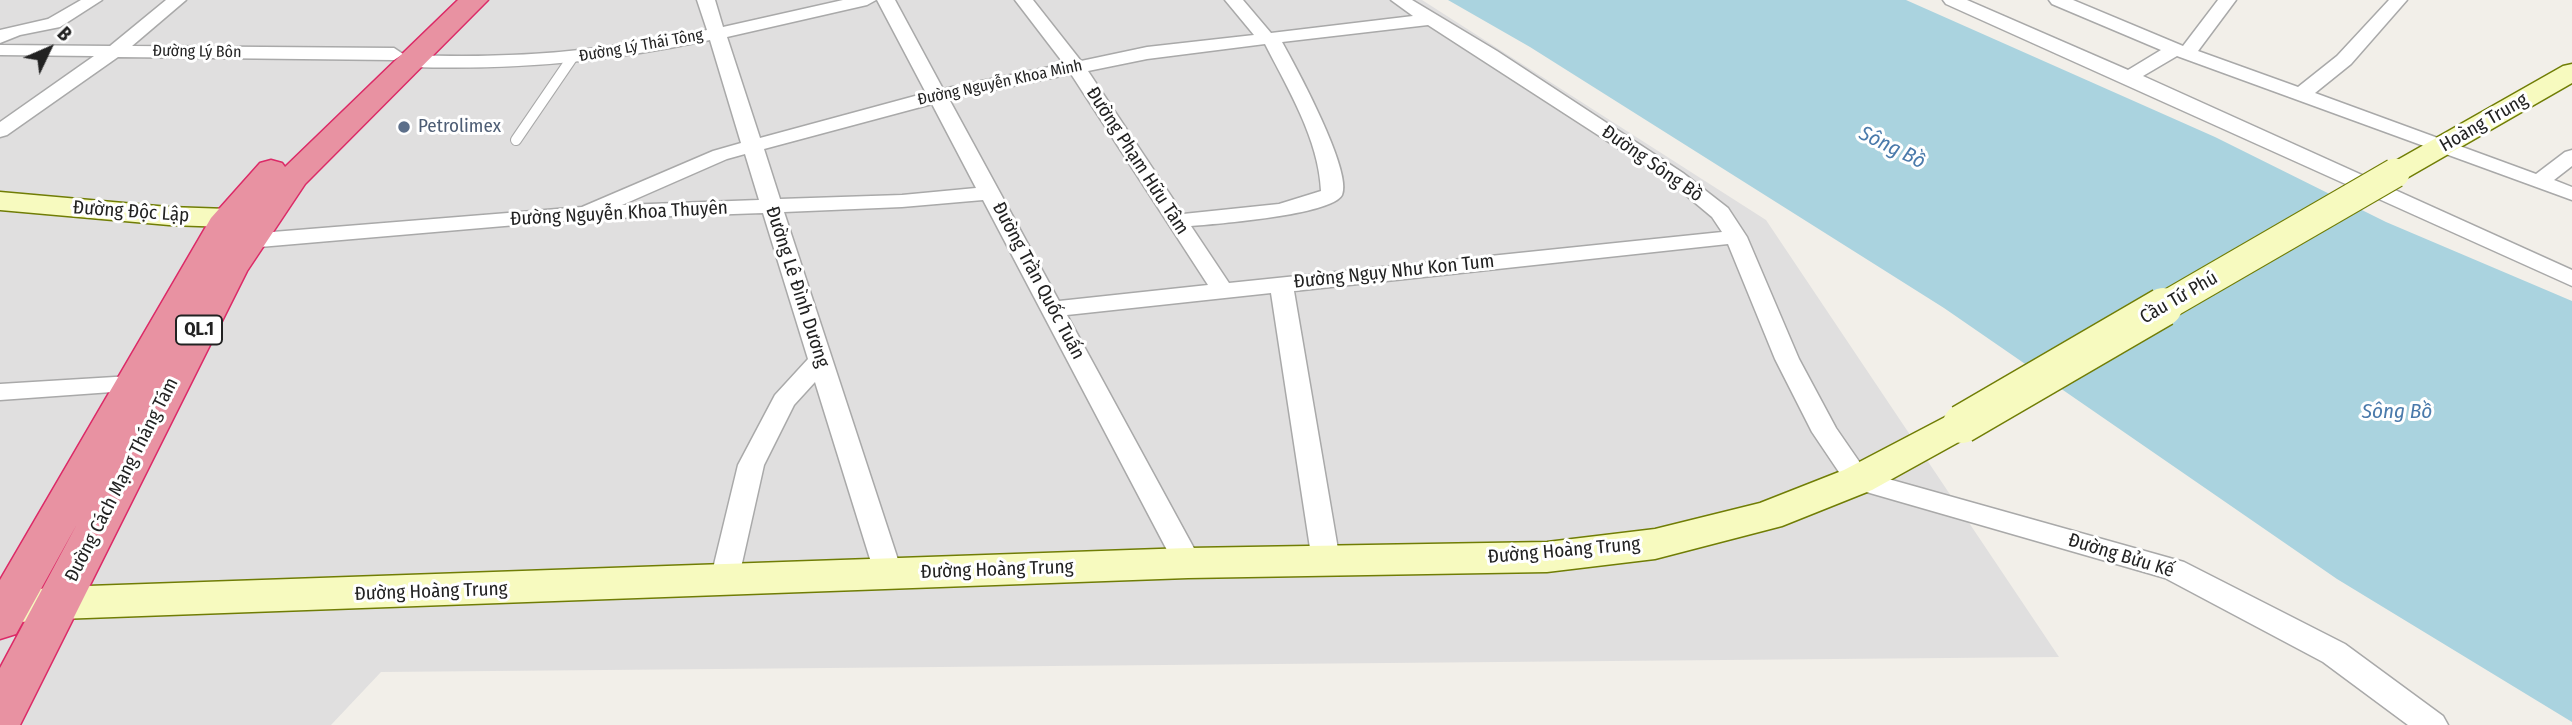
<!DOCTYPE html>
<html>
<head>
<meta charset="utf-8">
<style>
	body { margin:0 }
	#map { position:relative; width:2572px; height:725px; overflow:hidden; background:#f2efe9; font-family:"Fira Sans Condensed",sans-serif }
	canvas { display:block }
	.north { position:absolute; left:14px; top:14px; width:70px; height:70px; -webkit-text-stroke:5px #fff; paint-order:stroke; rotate:46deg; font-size:19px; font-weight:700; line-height:28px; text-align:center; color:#222 }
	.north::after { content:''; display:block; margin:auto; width:24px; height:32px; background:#222; clip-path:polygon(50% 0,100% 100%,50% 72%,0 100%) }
</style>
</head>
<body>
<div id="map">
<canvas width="2572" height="725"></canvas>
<div class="north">B</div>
</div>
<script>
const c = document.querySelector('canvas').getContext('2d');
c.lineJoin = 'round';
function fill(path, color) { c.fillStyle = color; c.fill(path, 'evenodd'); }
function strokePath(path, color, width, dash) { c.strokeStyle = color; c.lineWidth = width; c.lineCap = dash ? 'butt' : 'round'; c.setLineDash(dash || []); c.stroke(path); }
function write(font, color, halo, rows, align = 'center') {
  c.font = font + ' "Fira Sans Condensed",sans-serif'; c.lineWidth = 6; c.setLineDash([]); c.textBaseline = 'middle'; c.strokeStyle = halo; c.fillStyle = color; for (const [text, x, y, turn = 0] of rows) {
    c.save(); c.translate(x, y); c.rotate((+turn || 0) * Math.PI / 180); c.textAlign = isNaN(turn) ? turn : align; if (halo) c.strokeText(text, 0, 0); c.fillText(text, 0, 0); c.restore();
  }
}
fill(new Path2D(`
	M0 0H1422L1766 220 2059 657 381 672 331 725H0Z`), '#e0dfdf');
fill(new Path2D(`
	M1448 0H1906L2215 137 2386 222 2572 301V722L2337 579 1944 308 1530 47Z`), '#aad3df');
const lane = new Path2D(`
	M516 140 572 58`);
const street = new Path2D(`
	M81 0H102L60 27 20 35 0 43V30L48 19Z
	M166 0H186L132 46 394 48 403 54 394 60 118 57 7 135 0 137V122L94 56 0 55V45L110 46Z
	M697 0H715L723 27 843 0H876L867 5 727 37 760 138 926 93 877 0H895L943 89 1064 64 1015 0H1033L1081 61 1147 47 1254 35 1225 0H1243L1271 33 1413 16 1391 0H1412L1497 51 1683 173 1728 208 1747 237 1799 359 1836 428 1867 473 2184 562 2345 644 2443 716 2448 725H2408L2323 662 2165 578 1849 487 1812 432 1775 359 1728 244 1294 291 1340 561 1336 569 1326 572 1316 569 1312 561 1271 293 1067 315 1202 563 1198 571 1188 574 1178 571 983 200 902 207 784 212 903 575 899 583 889 586 879 583 875 575 815 382 794 405 764 465 738 581 734 589 724 592 714 589 710 581 738 465 775 395 808 359 763 213 586 219 248 248 240 246 237 241 240 236 248 234 582 207 713 151 741 143 710 40C606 62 518 70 412 67L403 61 412 55C516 59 605 51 707 30ZM1428 25 1669 181 1712 217 1722 232 1229 283 1191 226C1215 224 1332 215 1342 195 1353 172 1296 67 1282 42ZM1265 44C1288 89 1319 140 1321 191L1279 204 1183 214 1088 71 1147 59ZM1071 74 1208 285 1059 301 949 99ZM932 104 976 188 902 195 780 199 764 149ZM745 154 759 200 622 205 727 159Z
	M1943 0H1967L2128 70 2161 50 2052 4 2049 0H2073L2183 46 2218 0H2236L2198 51 2298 87 2337 56 2389 0H2407L2351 64 2315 93 2536 174 2565 152 2572 150V166L2554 180 2572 187V200L2177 56 2143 76 2572 270V286L1946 4Z
	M131 376 140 378 143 384 140 390 0 400V384Z`);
const secondary = new Path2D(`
	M2572 64V83L2405 179 2395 182 2385 179 2380 173 2385 167 2563 66Z
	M0 192 169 207 258 210 269 212 273 219 269 226 258 228 169 225 0 210Z
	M1962 411 1975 415 1980 424 1975 433 1872 490 1782 526 1655 559 1547 572 1188 578 59 619 8 623 0 621V593L59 587 1188 548 1547 542 1655 529 1760 503 1844 470 1949 415Z`);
const highway = new Path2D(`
	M458 0H488L305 184 247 271 20 725H0V668L77 524 16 634 0 639V580L211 218 260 163 271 160 282 163 285 167Z`);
strokePath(lane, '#a9a9a9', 12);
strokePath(street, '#a9a9a9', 3);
strokePath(secondary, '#707d05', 3);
strokePath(highway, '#dc2a67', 3);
strokePath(lane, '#fff', 10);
fill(street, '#fff');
fill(secondary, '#f7fabf');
fill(highway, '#e892a2');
const secondaryBridgeFar1 = new Path2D(`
	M2160 309 2395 173`);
const secondaryBridge = new Path2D(`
	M1962 424 2163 307`);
strokePath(secondaryBridgeFar1, '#707d05', 31, []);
strokePath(secondaryBridge, '#707d05', 41, []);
strokePath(secondaryBridgeFar1, '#f7fabf', 29);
strokePath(secondaryBridge, '#f7fabf', 38);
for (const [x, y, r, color] of [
	[404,127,7,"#5c6f8a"]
]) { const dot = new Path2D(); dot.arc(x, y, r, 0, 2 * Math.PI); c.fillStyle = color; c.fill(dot); strokePath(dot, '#fff', 2.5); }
write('16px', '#222', '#fff', [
	["Đường Lý Thái Tông",641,46,-10],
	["Đường Lý Bôn",197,52,1],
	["Đường Nguyễn Khoa Minh",1000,83,-12]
]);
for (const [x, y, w] of [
	[199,330,46]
]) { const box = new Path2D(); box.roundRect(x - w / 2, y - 14.5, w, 29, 5); c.fillStyle = '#fff'; c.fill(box); strokePath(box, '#222', 2); }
write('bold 18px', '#222', null, [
	["QL.1",199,330]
]);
write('19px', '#222', '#fff', [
	["Hoàng Trung",2484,123,-30],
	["Đường Phạm Hữu Tâm",1137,161,57],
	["Đường Sông Bồ",1652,164,35],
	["Đường Độc Lập",131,212,4],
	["Đường Nguyễn Khoa Thuyên",619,214,-3],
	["Đường Ngụy Như Kon Tum",1394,272,-6],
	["Đường Trần Quốc Tuấn",1038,281,62],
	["Đường Lê Đình Dương",797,287,72],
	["Cầu Tứ Phú",2179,298,-30],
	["Đường Cách Mạng Tháng Tám",122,480,-63],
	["Đường Hoàng Trung",1564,551,-5],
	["Đường Bửu Kế",2121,556,17],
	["Đường Hoàng Trung",997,570,-2],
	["Đường Hoàng Trung",431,592,-2]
]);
write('19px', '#4e5e75', '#fff', [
	["Petrolimex",418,127]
], 'left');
write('italic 21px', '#4a7aab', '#fff', [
	["Sông Bồ",1892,148,26],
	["Sông Bồ",2397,412]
]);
</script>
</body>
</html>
